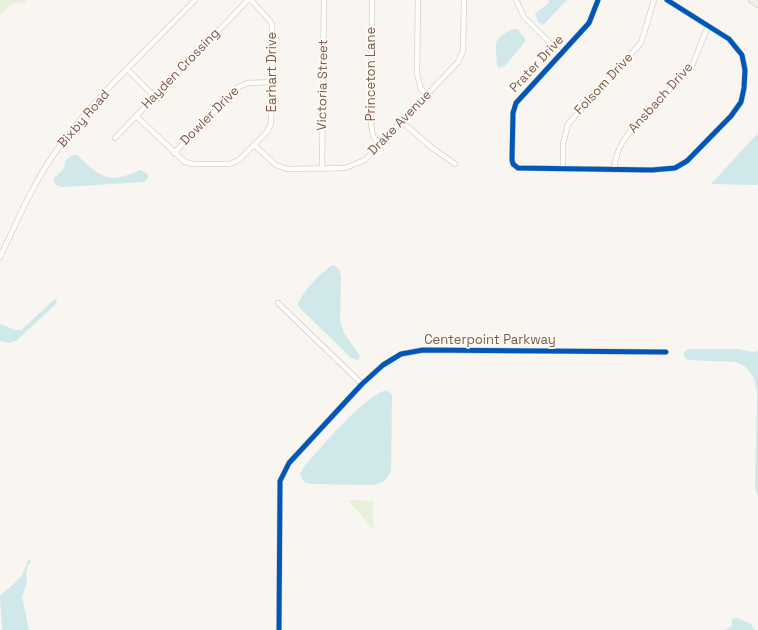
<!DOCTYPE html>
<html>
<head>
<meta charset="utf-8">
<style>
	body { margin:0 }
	canvas { display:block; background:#f9f5f0 }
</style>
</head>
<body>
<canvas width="758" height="630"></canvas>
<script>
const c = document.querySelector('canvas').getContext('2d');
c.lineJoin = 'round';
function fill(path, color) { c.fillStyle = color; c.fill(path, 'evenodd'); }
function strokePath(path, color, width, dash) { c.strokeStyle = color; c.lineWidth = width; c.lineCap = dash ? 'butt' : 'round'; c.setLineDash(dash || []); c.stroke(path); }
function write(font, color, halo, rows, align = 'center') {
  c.font = font + ' "Space Grotesk",sans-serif'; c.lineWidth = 3.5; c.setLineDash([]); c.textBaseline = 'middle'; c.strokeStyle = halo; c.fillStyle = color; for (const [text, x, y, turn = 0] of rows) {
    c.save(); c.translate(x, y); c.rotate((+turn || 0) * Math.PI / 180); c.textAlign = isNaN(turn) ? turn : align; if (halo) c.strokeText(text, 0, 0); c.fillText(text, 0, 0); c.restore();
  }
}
fill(new Path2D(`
	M0 0H26V2L12 4 0 15Z
	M348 500 373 501V529Z`), '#e7f0db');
fill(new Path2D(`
	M549 0H567L543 25 538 22 535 13 549 3Z
	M513 29H517L525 38V42L505 66 499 68 497 65C496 42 491 40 513 29Z
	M758 133V185L711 184Z
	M73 155H77C100 177 108 185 140 170L148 174V178L144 182 62 187 55 185 54 178 63 170 66 160Z
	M333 265 339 269 341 276 340 321 344 333 360 356 358 360 351 358 298 306C297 297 325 268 333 265Z
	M55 299 57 301 56 304 16 341 10 343 0 341V324L15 330H21Z
	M689 349H739L752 352 758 351V496L755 489 757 394 754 378 746 367 736 362 688 360 684 357V352Z
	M387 390 392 395 391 470C388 480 381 484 371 485L311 484 304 482 300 474 305 465C323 446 363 396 387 390Z
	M28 560H30L31 562 28 565 26 574 27 582 22 597 29 630H2L0 596 22 576Z
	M738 618 751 624 755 630H725L732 626V619Z`), '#d0e8ea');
const minor = new Path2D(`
	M372 0 371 124 373 136 380 145
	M418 0 417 74 421 89 427 95
	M516 0 524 17 561 54
	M598 0 589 23 516 103 513 113 512 160 513 164 518 168 652 170 675 168 687 161 731 116 741 102 744 88 745 70 742 55 729 39 667 0
	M128 70 154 96
	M136 116 185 162 193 164H230L239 160 267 132 271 124 272 25 270 21 251 0
	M402 122 431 147 455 164
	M115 138 248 0
	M255 146 276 165 287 169 345 168 365 160 458 62 463 51 464 0
	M174 153 238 87 248 83 272 82
	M322 169 324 0
	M563 169V144L568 124 641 43 654 0
	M614 170C615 155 620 145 628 134L692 66 708 26
	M0 257C16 224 31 188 52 157 90 101 148 49 195 0
	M278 303 362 384
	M279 630 280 481 289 463 362 384 383 365 401 354 423 350 666 352`);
const major = new Path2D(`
	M752 0 758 4`);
strokePath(minor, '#d7d1cb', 6);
strokePath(major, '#dad1cc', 8);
strokePath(minor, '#fefefd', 4.5);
strokePath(major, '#f3eee8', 6);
strokePath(new Path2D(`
	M598 0 589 23 516 103 513 113 512 160 513 164 518 168 652 170 675 168 687 161 731 116 741 102 744 88 745 70 742 55 729 39 667 0
	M279 630 280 481 289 463 362 384 383 365 401 354 423 350 666 352`), '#0057b8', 5);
write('13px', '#7a5c4d', '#fffaf3', [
	["Prater Drive",537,64,-47],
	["Hayden Crossing",181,69,-46],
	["Earhart Drive",272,72,-90],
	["Princeton Lane",371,74,-90],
	["Folsom Drive",604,84,-47],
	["Victoria Street",323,85,-89],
	["Ansbach Drive",661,98,-48],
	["Dowler Drive",210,116,-45],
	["Bixby Road",84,119,-49],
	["Drake Avenue",400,123,-46],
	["Centerpoint Parkway",490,340]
]);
</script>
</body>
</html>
